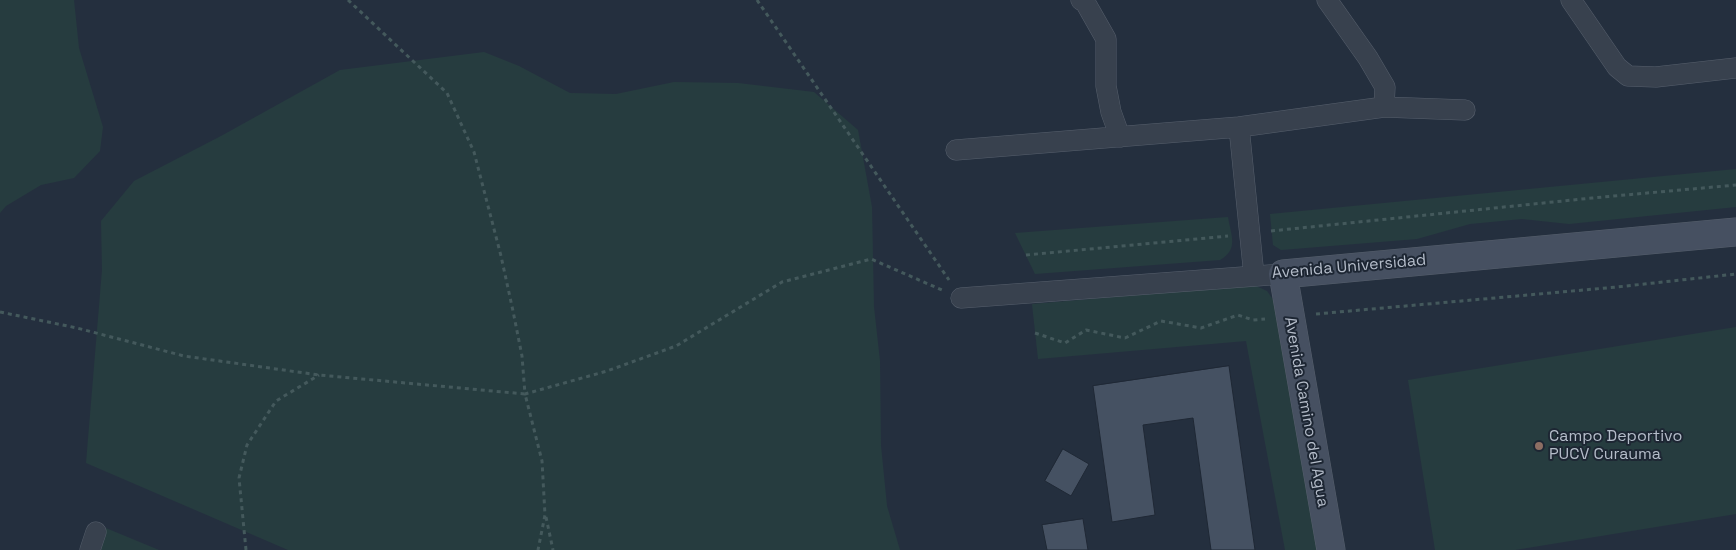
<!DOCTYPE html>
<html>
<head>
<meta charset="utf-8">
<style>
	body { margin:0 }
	canvas { display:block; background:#242f3e }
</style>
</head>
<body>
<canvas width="1736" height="550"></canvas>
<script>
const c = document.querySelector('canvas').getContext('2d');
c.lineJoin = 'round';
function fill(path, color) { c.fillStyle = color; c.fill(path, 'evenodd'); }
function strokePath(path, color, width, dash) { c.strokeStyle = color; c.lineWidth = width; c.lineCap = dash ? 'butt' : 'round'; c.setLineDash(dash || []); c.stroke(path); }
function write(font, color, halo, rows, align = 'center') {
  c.font = font + ' "Space Grotesk",sans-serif'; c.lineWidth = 4; c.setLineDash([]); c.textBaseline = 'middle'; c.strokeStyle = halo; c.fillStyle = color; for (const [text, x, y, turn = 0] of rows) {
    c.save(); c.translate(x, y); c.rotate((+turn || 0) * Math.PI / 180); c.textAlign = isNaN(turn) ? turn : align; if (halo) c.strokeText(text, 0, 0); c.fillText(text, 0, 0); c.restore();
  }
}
fill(new Path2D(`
	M0 0H74L79 48 103 127 100 151 74 178 41 185 6 206 0 213Z
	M484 52 519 66 570 93 616 94 674 82 738 83 814 92 858 130 872 207 874 307 880 361 881 446 887 506 900 550H288L86 463 102 270 101 221 134 181 221 136 340 70Z
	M1736 169V207L1569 224 1522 219 1470 224 1417 239 1281 250 1273 245 1270 214Z
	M1228 217C1231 236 1239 249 1220 260L1035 274 1015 233Z
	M1254 285 1267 291 1274 301 1321 550H1285L1246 341 1038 359 1032 304Z
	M1736 327V514L1515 550H1435L1408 380Z
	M101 526 159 550H94Z`), '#263c3f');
const building = new Path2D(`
	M1229 366 1255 550H1211L1193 418 1143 425 1155 515 1112 522 1093 386Z
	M1063 449 1089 464 1071 496 1045 481Z
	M1083 519 1088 550H1047L1042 525Z`);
fill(building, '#455162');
strokePath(building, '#1f2835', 1);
const street = new Path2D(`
	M1081 0 1085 2 1106 39V86L1111 112 1120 137
	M1327 0 1368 58 1385 87 1384 107
	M1571 0 1617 67 1628 76 1656 77 1736 68
	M1239 127 1254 276
	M956 150 1239 127 1384 107 1465 110
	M961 298 1283 274
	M90 550 96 532`);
const secondary = new Path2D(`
	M1331 550 1283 274 1736 232`);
strokePath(street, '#565f6c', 21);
strokePath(secondary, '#565f6c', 29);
strokePath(new Path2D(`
	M348 0 447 93 474 152 501 256 513 311 522 356 525 394 607 371 676 346 782 282 871 259 942 290
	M757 0 949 280
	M1271 231 1592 198 1736 185
	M1026 255 1228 236
	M0 312 77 328 184 356 319 375 525 394 542 461 545 515 538 550
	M1316 314 1617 287 1736 274
	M1035 333 1065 343 1086 330 1125 338 1161 321 1201 328 1238 315 1253 320 1265 319
	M546 517 553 550
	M246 550 239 478 247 445 276 401 319 375`), '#44595c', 3, [4, 4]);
strokePath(street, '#38414e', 20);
strokePath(secondary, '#465061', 28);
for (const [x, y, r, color] of [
	[1539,446,5,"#8d6e63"]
]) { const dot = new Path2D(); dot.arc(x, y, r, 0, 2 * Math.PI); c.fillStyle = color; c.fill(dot); strokePath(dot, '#1d2633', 2); }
write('16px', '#b4bcc9', '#1d2633', [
	["Avenida Universidad",1349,267,-5],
	["Avenida Camino del Agua",1306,412,80]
]);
write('16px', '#b4bcc9', '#1d2633', [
	["Campo Deportivo",1549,437],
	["PUCV Curauma",1549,455]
], 'left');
</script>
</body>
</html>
